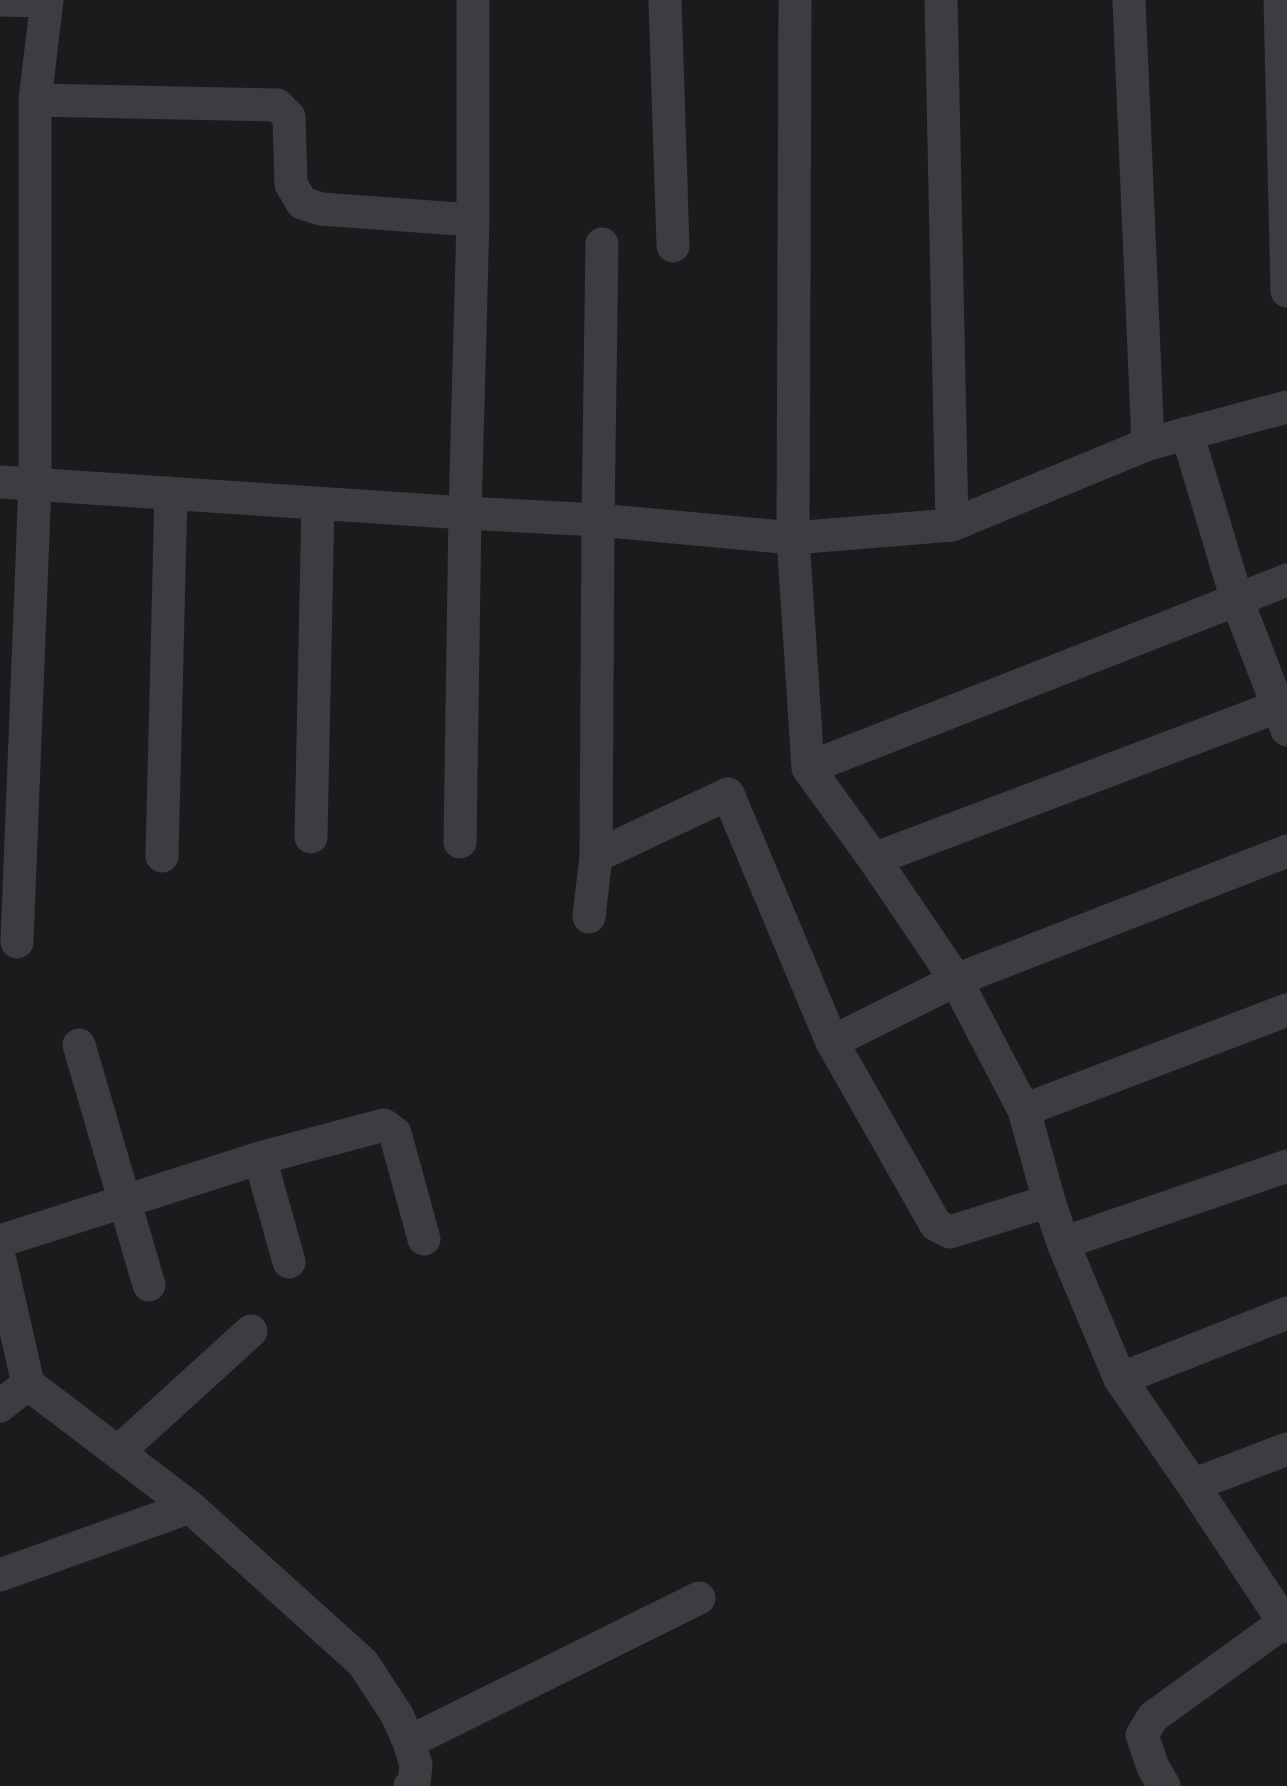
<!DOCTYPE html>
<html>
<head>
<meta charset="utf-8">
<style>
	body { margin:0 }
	canvas { display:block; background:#1b1b1d }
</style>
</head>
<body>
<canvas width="1287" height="1786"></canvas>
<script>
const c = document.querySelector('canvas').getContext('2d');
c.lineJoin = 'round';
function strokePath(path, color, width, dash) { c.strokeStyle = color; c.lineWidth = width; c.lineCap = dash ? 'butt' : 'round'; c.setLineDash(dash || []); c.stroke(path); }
strokePath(new Path2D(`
	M0 0 47 1
	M665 0 673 246
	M795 0 793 538 808 768 874 859 956 980 1024 1110 1049 1201 1063 1243 1120 1379 1193 1485 1287 1627
	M941 0 952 525
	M1129 0 1148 444
	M1280 0 1287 291
	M35 100 277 105 289 117 291 184 302 203 321 209 473 220
	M1187 433 1237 600 1287 730
	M0 482 465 513 598 520 793 538 952 525 1148 444 1287 407
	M808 768 1287 580
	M311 837 318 503
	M460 842 465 513 473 220V0
	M162 856 171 493
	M596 856 728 794 832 1042 936 1225 950 1232 1049 1201
	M874 859 1287 703
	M589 917 596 856 598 520 602 244
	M17 942 35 484V100L47 0
	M832 1042 956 980 1287 851
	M79 1045 149 1285
	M1024 1110 1287 1010
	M260 1158 289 1262
	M0 1241 260 1158 384 1125 395 1133 424 1239
	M1063 1243 1287 1166
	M0 1260 28 1384 190 1507
	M1120 1379 1287 1313
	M0 1406 28 1384
	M118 1452 251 1331
	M1193 1485 1287 1449
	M0 1575 190 1507 363 1663 397 1715 409 1742 416 1765 414 1784 410 1786
	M409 1742 699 1598
	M1164 1786 1153 1767 1142 1735 1153 1717 1287 1620`), '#3c3d41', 33);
</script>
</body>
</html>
